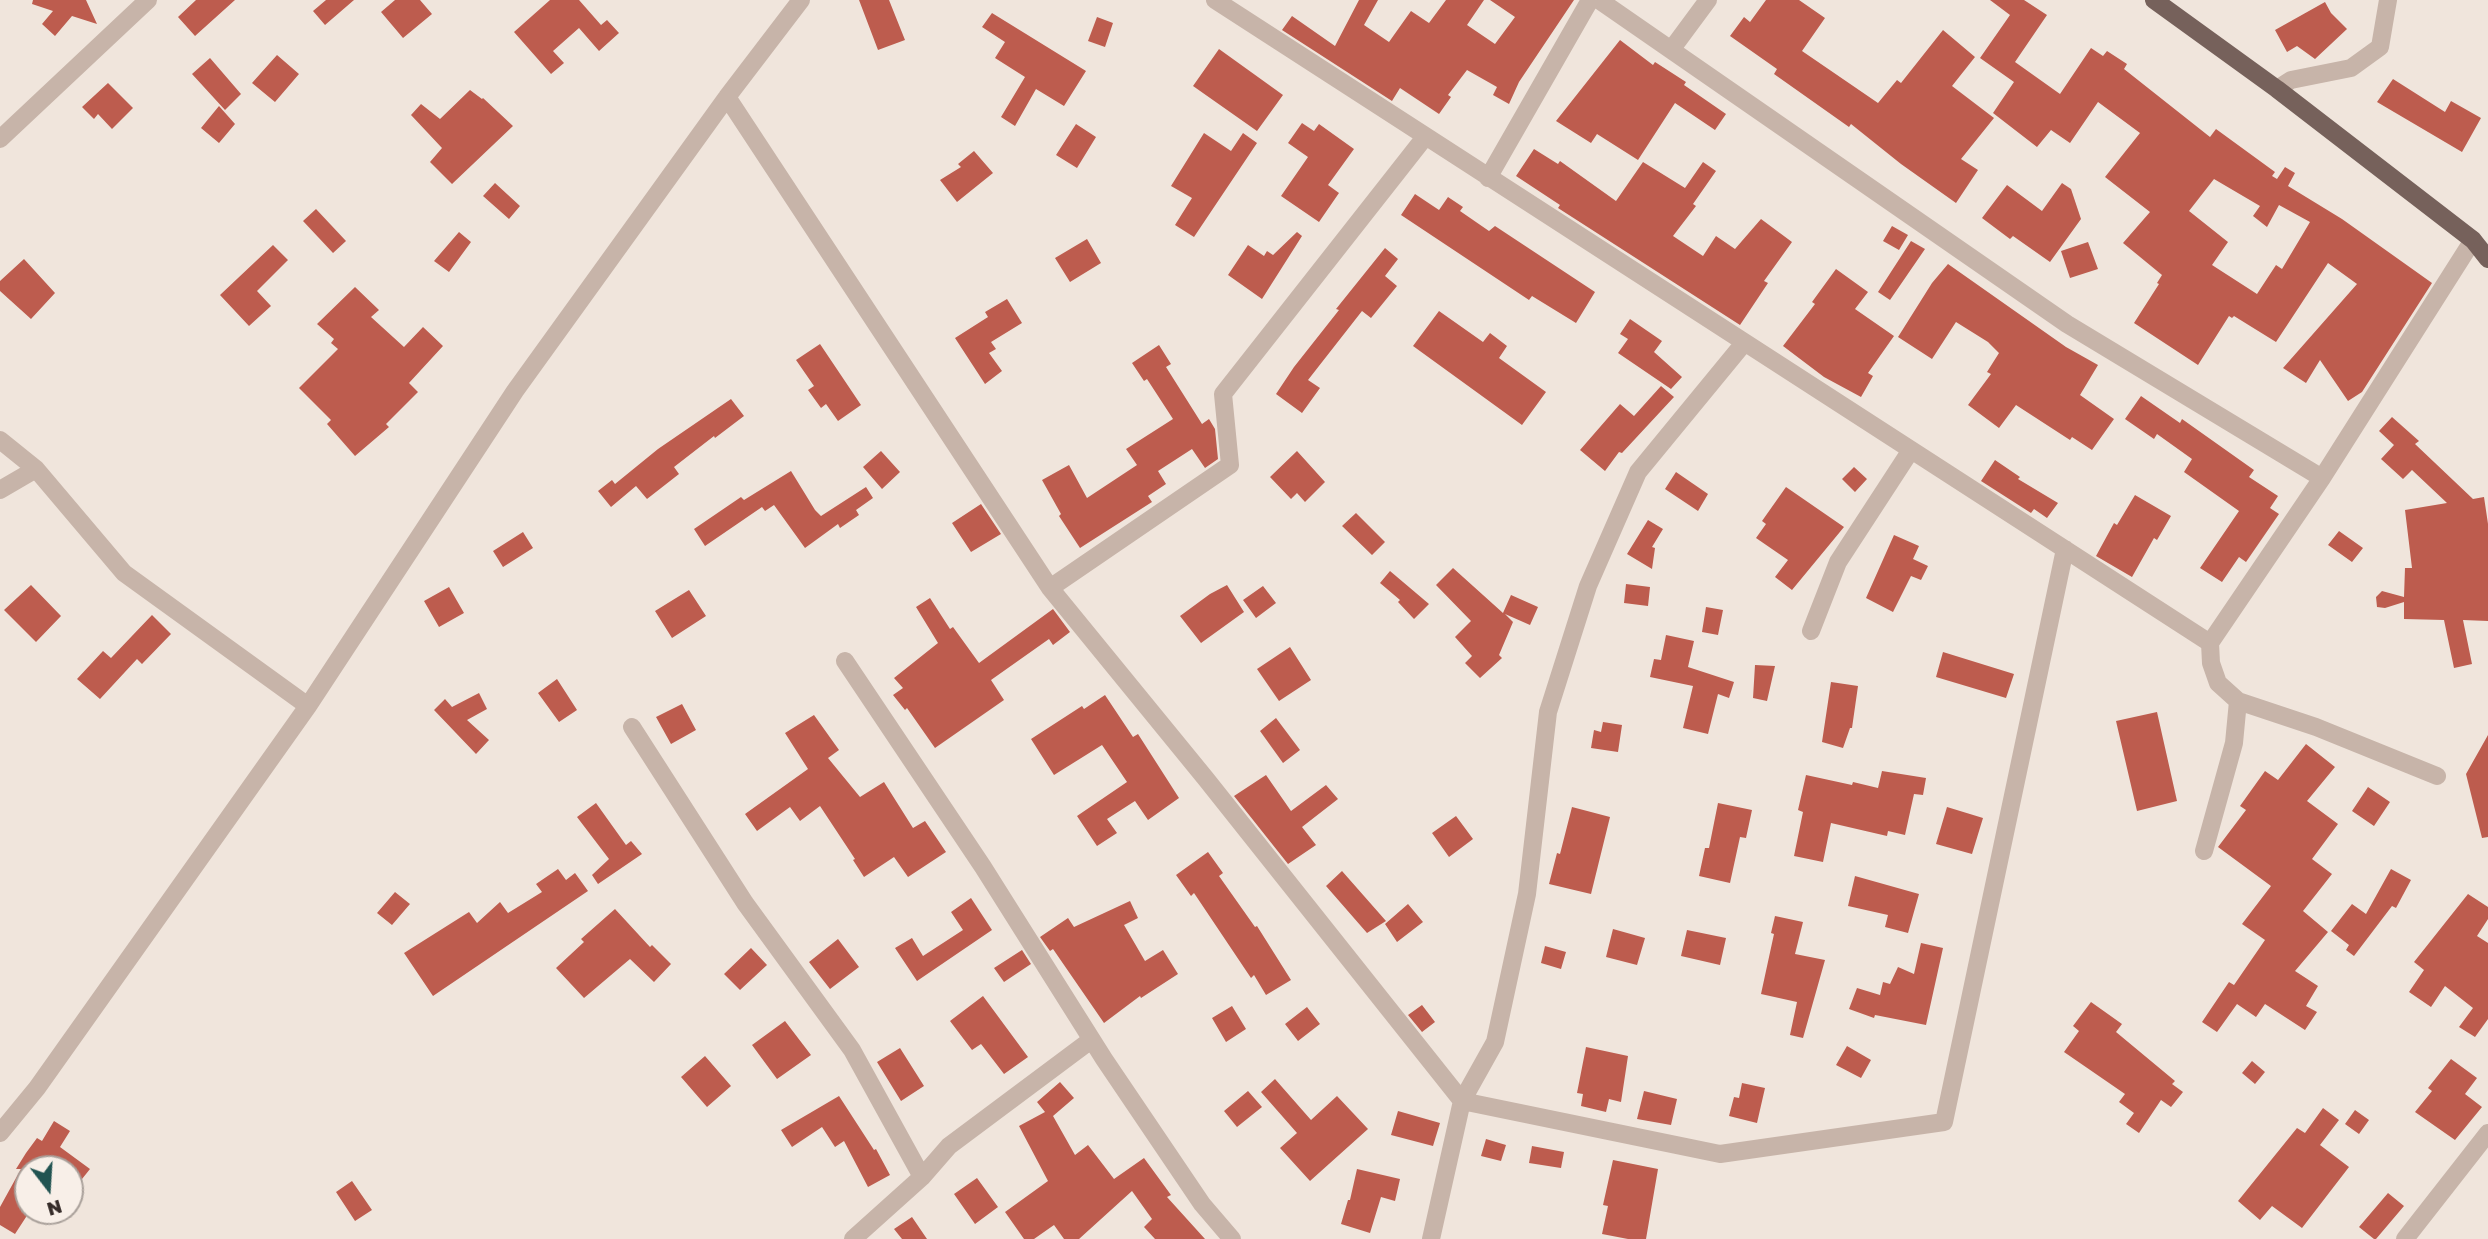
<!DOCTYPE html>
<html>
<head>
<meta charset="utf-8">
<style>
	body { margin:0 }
	#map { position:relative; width:2488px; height:1239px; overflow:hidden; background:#f0e5dc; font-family:"Golos Text",sans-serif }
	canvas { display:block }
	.north { position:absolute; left:14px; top:1155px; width:70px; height:70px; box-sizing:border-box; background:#f8efe8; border:2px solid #aaa19b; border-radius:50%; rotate:163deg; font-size:19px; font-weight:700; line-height:28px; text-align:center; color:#352b28 }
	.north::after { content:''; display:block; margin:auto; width:24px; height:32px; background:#215351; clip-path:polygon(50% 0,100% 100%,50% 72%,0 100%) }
</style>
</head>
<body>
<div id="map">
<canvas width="2488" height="1239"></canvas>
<div class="north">N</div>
</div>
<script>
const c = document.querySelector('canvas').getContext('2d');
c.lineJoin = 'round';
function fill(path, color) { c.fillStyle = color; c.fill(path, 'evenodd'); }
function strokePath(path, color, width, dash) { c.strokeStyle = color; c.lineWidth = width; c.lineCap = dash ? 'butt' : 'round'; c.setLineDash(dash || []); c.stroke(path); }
fill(new Path2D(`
	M33 0H86L97 24 72 16 55 36 42 24 53 11 32 4Z
	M196 0H235L195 36 178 17Z
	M326 0H354L325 25 313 11Z
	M395 0H420L432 14 403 38 381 12Z
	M550 0H579L601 25 607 20 619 33 599 51 579 28 553 51 564 63 551 74 514 32Z
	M859 0H889L905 40 878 50Z
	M1359 0H1378L1364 25 1389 42 1411 11 1429 23 1446 0H1484L1467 25 1495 44 1515 17 1490 0H1574L1519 82 1509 104 1493 95 1497 87 1467 70 1448 95 1451 97 1439 114 1400 88 1392 101 1282 30 1292 16 1335 46Z
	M1766 0H1799L1825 18 1802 51 1878 103 1897 80 1901 83 1943 30 1975 57 1952 86 1994 118 1961 159 1978 170 1956 203 1901 164 1851 124 1849 127 1774 74 1777 69 1730 36 1744 17 1750 22Z
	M1990 0H2024L2047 15 2015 62 2060 94 2091 48 2103 56 2107 51 2127 64 2124 69 2210 137 2216 129 2275 172 2272 176 2277 179 2285 167 2295 173 2288 186 2342 219 2432 283 2362 392 2348 401 2320 360 2306 383 2283 368 2357 284 2328 263 2276 342 2234 316 2232 318 2229 316 2198 365 2134 323 2159 284 2157 283 2162 275 2123 243 2150 212 2105 177 2140 133 2098 102 2070 143 2051 130 2037 147 1993 113 2014 82 1980 58 2010 15ZM2214 179 2260 206 2253 216 2267 227 2279 205 2310 222 2282 269 2276 265 2257 294 2212 265 2228 242 2189 211Z
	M2325 2 2331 13 2347 29 2315 59 2297 46 2287 52 2275 30Z
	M992 13 1086 71 1064 106 1036 89 1015 126 1001 117 1025 77 995 58 1005 42 982 27Z
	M1097 17 1113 23 1105 47 1088 41Z
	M1620 40 1653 65 1655 62 1686 82 1684 85 1726 114 1715 130 1675 103 1638 160 1597 134 1591 143 1556 121Z
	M1219 49 1283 95 1257 131 1193 86Z
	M277 55 299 74 275 102 252 83Z
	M210 58 241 94 225 110 192 74Z
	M2393 79 2445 112 2451 101 2481 118 2462 152 2377 102Z
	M108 83 133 108 112 129 98 114 94 119 82 107Z
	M470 90 482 99 483 98 513 126 452 184 430 162 442 148 411 115 421 104 440 119Z
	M219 106 235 124 219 143 201 128Z
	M1302 123 1314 131 1319 124 1354 149 1328 185 1339 193 1319 222 1281 196 1308 157 1288 143Z
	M1076 124 1096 137 1077 168 1056 155Z
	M1204 133 1231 151 1243 133 1257 143 1194 237 1175 225 1192 198 1171 186Z
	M1534 149 1558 164 1560 161 1616 201 1643 162 1685 188 1703 162 1716 171 1693 204 1696 206 1673 236 1703 256 1716 236 1735 249 1761 219 1792 242 1764 281 1768 283 1740 325 1558 208 1560 205 1516 176Z
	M974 151 993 173 957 202 940 180 961 167 958 164Z
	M495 183 520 206 509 219 483 196Z
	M2062 183 2071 189 2081 219 2050 262 2013 236 2010 239 1982 218 2007 185 2042 211Z
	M1415 194 1439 210 1448 197 1463 207 1460 211 1489 231 1495 226 1595 292 1576 323 1532 296 1529 300 1401 215Z
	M316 209 346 241 333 253 303 221Z
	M1892 226 1908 235 1899 250 1883 241Z
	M459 232 471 242 449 272 434 261Z
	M1297 232 1302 236 1262 299 1228 275 1248 245 1264 256 1267 251 1273 255Z
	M1087 239 1101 263 1070 282 1055 258Z
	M1911 241 1925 249 1890 300 1878 292Z
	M2088 242 2098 269 2070 278 2061 251Z
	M273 245 288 260 257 291 271 306 249 326 220 295Z
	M1385 248 1398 259 1385 276 1397 286 1371 318 1362 311 1308 380 1320 388 1302 413 1276 394 1294 367 1339 310 1336 309Z
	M24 259 55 293 31 319 0 291V281Z
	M1948 264 2066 347 2098 365 2080 395 2114 419 2092 450 2072 437 2070 440 2016 405 1999 428 1968 405 1991 374 1987 372 1999 353 1988 342 1956 322 1932 359 1898 337 1932 283Z
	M1836 269 1868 292 1855 309 1894 336 1868 373 1873 376 1861 397 1824 377 1783 346 1815 304 1812 302Z
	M355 287 379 310 371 317 404 347 423 327 443 346 409 383 418 392 386 424 389 427 355 456 327 424 331 420 299 388 338 349 331 343 334 339 317 324Z
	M1007 299 1022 323 991 342 996 349 989 353 1002 371 985 384 955 338 988 317 985 312Z
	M1439 311 1483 342 1490 333 1507 346 1499 358 1546 392 1522 425 1413 346Z
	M1630 319 1662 341 1654 352 1682 377 1671 389 1618 353 1628 339 1620 334Z
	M820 344 861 405 838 421 826 404 821 408 808 390 814 386 796 360Z
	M1159 345 1171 364 1166 367 1202 424 1209 419 1215 429 1218 459 1205 468 1192 449 1158 471 1166 484 1148 496 1152 502 1080 548 1059 516 1061 514 1042 480 1069 465 1087 498 1137 465 1126 449 1173 419 1147 379 1144 381 1132 363Z
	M1661 386 1674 397 1622 453 1619 452 1605 471 1580 450 1620 404 1634 416Z
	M2141 396 2180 423 2182 419 2254 470 2249 477 2278 496 2270 508 2279 514 2246 562 2239 557 2222 582 2200 568 2239 511 2184 472 2192 459 2157 434 2154 439 2125 419Z
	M731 399 744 416 715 438 714 436 674 467 679 474 647 499 636 486 611 507 598 491 612 480 615 484 658 449Z
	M2392 417 2419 441 2415 444 2473 499 2484 497 2488 524V621L2463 620 2472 664 2454 668 2444 620 2404 619V602L2385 608 2377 607 2376 597 2382 591 2404 597 2405 568H2412L2405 510 2447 503 2412 470 2403 479 2381 459 2394 445 2379 431Z
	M881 451 900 472 882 489 863 467Z
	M1297 451 1325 482 1305 502 1297 493 1291 499 1270 477Z
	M1995 460 2020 477 2018 479 2058 503 2047 518 2034 509 2031 513 1981 481Z
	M1854 467 1867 479 1855 492 1842 479Z
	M791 471 815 510 821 516 866 487 873 498 856 510 859 515 840 528 838 524 805 548 774 505 765 511 762 507 705 546 694 529 741 497 744 500Z
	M1676 472 1708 494 1698 511 1665 489Z
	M1786 487 1844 527 1792 590 1775 577 1788 560 1756 538 1766 524 1762 521Z
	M2135 495 2171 516 2157 540 2154 538 2132 577 2096 556 2114 523 2117 525Z
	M981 504 1001 534 971 552 952 523Z
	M1356 513 1385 542 1372 555 1342 526Z
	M1648 520 1663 529 1652 547 1655 548 1652 569 1627 554Z
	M2339 531 2363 548 2352 562 2328 545Z
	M523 532 533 548 503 567 493 551Z
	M1894 535 1919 546 1913 559 1928 566 1921 580 1911 576 1893 612 1866 598Z
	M1453 568 1503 613 1511 595 1538 607 1530 625 1505 614 1513 622 1499 655 1502 658 1480 678 1465 663 1472 656 1455 637 1471 621 1436 585Z
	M1390 571 1429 604 1414 619 1398 602 1400 600 1380 583Z
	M1626 584 1650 587 1648 606 1624 603Z
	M31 585 61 616 36 642 4 610Z
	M1227 585 1244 612 1201 643 1180 616 1210 594Z
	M1263 586 1276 603 1256 618 1243 600Z
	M449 587 464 613 439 627 424 601Z
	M689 590 706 616 672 638 655 611Z
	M930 598 950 629 953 627 979 663 1053 609 1070 632 1053 645 1049 639 991 680 1004 700 935 748 907 708 905 710 893 695 903 688 894 678 938 643 916 607Z
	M1706 607 1723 610 1718 635 1702 632Z
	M152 615 171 634 142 664 137 659 100 699 77 679 103 651 111 658Z
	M1666 635 1694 641 1688 667 1734 682 1729 698 1718 694 1708 734 1683 728 1693 686 1650 677 1654 659 1661 660Z
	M1290 647 1311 680 1279 701 1257 669Z
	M1943 652 2014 674 2006 698 1936 677Z
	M1755 665 1775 666 1767 701 1753 698Z
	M557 679 577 710 559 722 538 693Z
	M1831 682 1858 686 1852 728H1850L1843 748 1822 742Z
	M479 693 487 709 467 720 489 740 476 754 434 710 445 699 452 707Z
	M1105 695 1133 737 1138 734 1179 798 1148 820 1135 801 1107 819 1117 833 1097 846 1077 816 1127 782 1102 745 1054 775 1031 739 1082 706 1084 709Z
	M682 704 696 730 671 744 656 717Z
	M2157 712 2177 801 2137 811 2116 721Z
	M814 715 839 750 828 758 860 797 884 782 913 828 925 821 946 852 908 877 894 857 864 877 853 860 855 859 820 806 800 821 790 807 757 831 745 814 808 769 785 733Z
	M1276 718 1300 750 1283 763 1260 731Z
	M1603 722 1622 725 1618 752 1591 748 1594 730 1601 732Z
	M2488 735V837L2482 838 2466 774Z
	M2306 744 2335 767 2307 801 2338 824 2312 859 2332 874 2303 911 2328 932 2295 971 2318 986 2306 1006 2317 1012 2305 1030 2265 1004 2256 1017 2237 1004 2217 1032 2202 1022 2229 982 2234 985 2265 940 2242 924 2271 886 2218 847 2246 810 2240 806 2265 771 2278 780Z
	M1882 771 1926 778 1923 795 1914 794 1905 835 1888 831 1887 836 1831 823 1823 862 1794 856 1803 812 1798 810 1806 775 1852 785 1853 782 1878 788Z
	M1266 775 1291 811 1326 785 1338 799 1302 827 1316 845 1288 864 1234 796Z
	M2368 787 2390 802 2374 826 2352 811Z
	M596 803 626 845 631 841 642 854 598 884 592 875 609 859 577 817Z
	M1718 803 1752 810 1746 838 1740 837 1730 883 1699 876 1705 848H1709Z
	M1572 807 1610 817 1591 894 1549 884 1557 853 1560 854Z
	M1947 807 1983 818 1972 854 1936 844Z
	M1456 816 1473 839 1449 857 1432 833Z
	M1208 852 1223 873 1219 876 1255 927 1257 926 1291 980 1266 995 1254 975 1251 978 1194 893 1191 896 1176 875Z
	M558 869 566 880 575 873 588 891 433 996 404 953 469 912 477 923 500 902 508 913 542 892 536 884Z
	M2391 869 2411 880 2396 908 2392 906 2354 956 2346 950 2349 945 2331 931 2352 904 2366 914Z
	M1342 871 1386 921 1367 933 1326 886Z
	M1855 876 1919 894 1908 933 1885 927 1888 915 1848 906Z
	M395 892 410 904 392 925 377 913Z
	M2468 894 2488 907V919L2477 936 2488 943V1019L2475 1037 2459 1027 2473 1008 2445 986 2431 1007 2409 992 2424 970 2414 962Z
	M971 898 992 930 917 981 895 948 912 938 923 956 963 930 951 912Z
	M1130 901 1138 918 1124 925 1145 961 1163 950 1178 974 1141 998 1140 996 1104 1023 1053 949 1050 951 1040 937 1068 918 1074 927Z
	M1408 904 1423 922 1397 942 1385 924Z
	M615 909 650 947 652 945 671 964 654 982 630 959 584 998 556 968 584 942 581 939Z
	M1775 916 1803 922 1795 954 1825 960 1803 1038 1790 1035 1797 1002 1761 994 1774 934 1771 933Z
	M1613 929 1645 938 1637 965 1606 957Z
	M1687 930 1726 938 1720 965 1681 956Z
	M838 939 859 967 830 989 809 962Z
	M1921 943 1943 948 1926 1025 1875 1015 1874 1018 1849 1009 1857 988 1880 995 1883 982 1890 984 1898 967 1914 974Z
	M1545 946 1566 952 1561 969 1541 963Z
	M751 948 767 965 740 990 724 974Z
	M1022 950 1031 964 1004 982 994 968Z
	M983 996 1028 1057 1004 1074 981 1044 972 1050 950 1021Z
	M2091 1002 2122 1024 2116 1032 2175 1081 2172 1084 2183 1092 2171 1107 2161 1100 2139 1133 2126 1124 2134 1113 2119 1102 2125 1094 2064 1052 2079 1031 2073 1026Z
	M1422 1005 1435 1022 1422 1032 1408 1015Z
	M1232 1006 1246 1029 1226 1042 1212 1018Z
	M1307 1007 1320 1024 1298 1041 1285 1024Z
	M785 1021 811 1055 777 1079 752 1045Z
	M1847 1046 1871 1060 1861 1078 1836 1065Z
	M1586 1047 1628 1056 1621 1102 1609 1099 1606 1112 1581 1106 1583 1094 1577 1093Z
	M900 1048 924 1086 901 1101 877 1062Z
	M705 1056 731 1086 707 1107 681 1077Z
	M2451 1059 2477 1078 2465 1094 2482 1107 2455 1140 2415 1112 2432 1091 2428 1088Z
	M2252 1061 2265 1072 2255 1084 2242 1073Z
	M1275 1079 1311 1120 1337 1096 1368 1129 1310 1181 1280 1148 1297 1133 1261 1092Z
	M1060 1082 1074 1098 1053 1116 1075 1155 1088 1145 1114 1179 1144 1158 1171 1195 1167 1197 1205 1239H1155L1144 1227 1152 1219 1132 1191 1079 1239H1064L1054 1225 1034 1239H1024L1005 1212 1048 1181 1019 1126 1045 1112 1037 1102Z
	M1742 1083 1765 1088 1757 1123 1729 1116 1734 1097 1739 1098Z
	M1248 1091 1262 1107 1237 1127 1224 1111Z
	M1644 1091 1677 1099 1671 1125 1637 1119Z
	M839 1096 874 1150 876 1149 890 1175 868 1187 844 1141 835 1147 822 1127 792 1147 781 1130Z
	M2323 1108 2339 1120 2320 1145 2349 1167 2302 1228 2272 1206 2260 1220 2238 1201 2297 1128 2305 1133Z
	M2355 1110 2369 1120 2359 1134 2345 1124Z
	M1398 1111 1440 1123 1433 1146 1391 1135Z
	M54 1121 70 1131 60 1147 90 1169 70 1194V1169H28V1214L15 1234 0 1225V1207L21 1169H16L26 1153 37 1138 42 1141Z
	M1486 1139 1506 1145 1501 1161 1481 1156Z
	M1532 1146 1564 1152 1561 1168 1529 1163Z
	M1613 1160 1658 1169 1646 1239H1628L1602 1234 1608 1206 1603 1205Z
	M1357 1169 1400 1179 1395 1201 1381 1197 1370 1233 1341 1224 1348 1200H1350Z
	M977 1178 998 1207 975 1224 954 1194Z
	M352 1181 372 1210 355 1221 336 1192Z
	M2388 1193 2404 1206 2376 1239H2374L2359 1227Z
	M912 1217 927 1239H902L894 1229Z`), '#bd5c4e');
strokePath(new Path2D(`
	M1215 0 2210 643 2322 478 2473 240
	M1599 0 2067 324 2322 478
	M1671 50 1708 0
	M2277 89 2291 80 2351 68 2380 47 2388 0
	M727 97 1050 588 1206 779 1462 1101 1720 1154 1944 1122 2065 549
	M0 139 148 0
	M1488 178 1590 0
	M0 440 36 469 124 573 308 706
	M0 490 36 469
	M1050 588 1230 465 1223 394 1425 137
	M1811 631 1838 562 1911 450
	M2210 643 2211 663 2218 683 2238 701 2316 727 2437 776
	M845 661 983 867 1104 1059 1202 1204 1232 1239
	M632 727 745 903 852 1050 922 1177
	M2204 851 2234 743 2238 701
	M0 1133 37 1088 308 706 515 391 727 97 801 0
	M853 1239 922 1177 949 1146 1091 1040
	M1431 1239 1462 1101 1495 1042 1527 894 1548 712 1588 586 1638 472 1744 343
	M2405 1239 2488 1133`), '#c7b4a9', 18);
strokePath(new Path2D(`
	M2154 0 2277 89 2473 240 2488 259`), '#76615b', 18);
</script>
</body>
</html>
